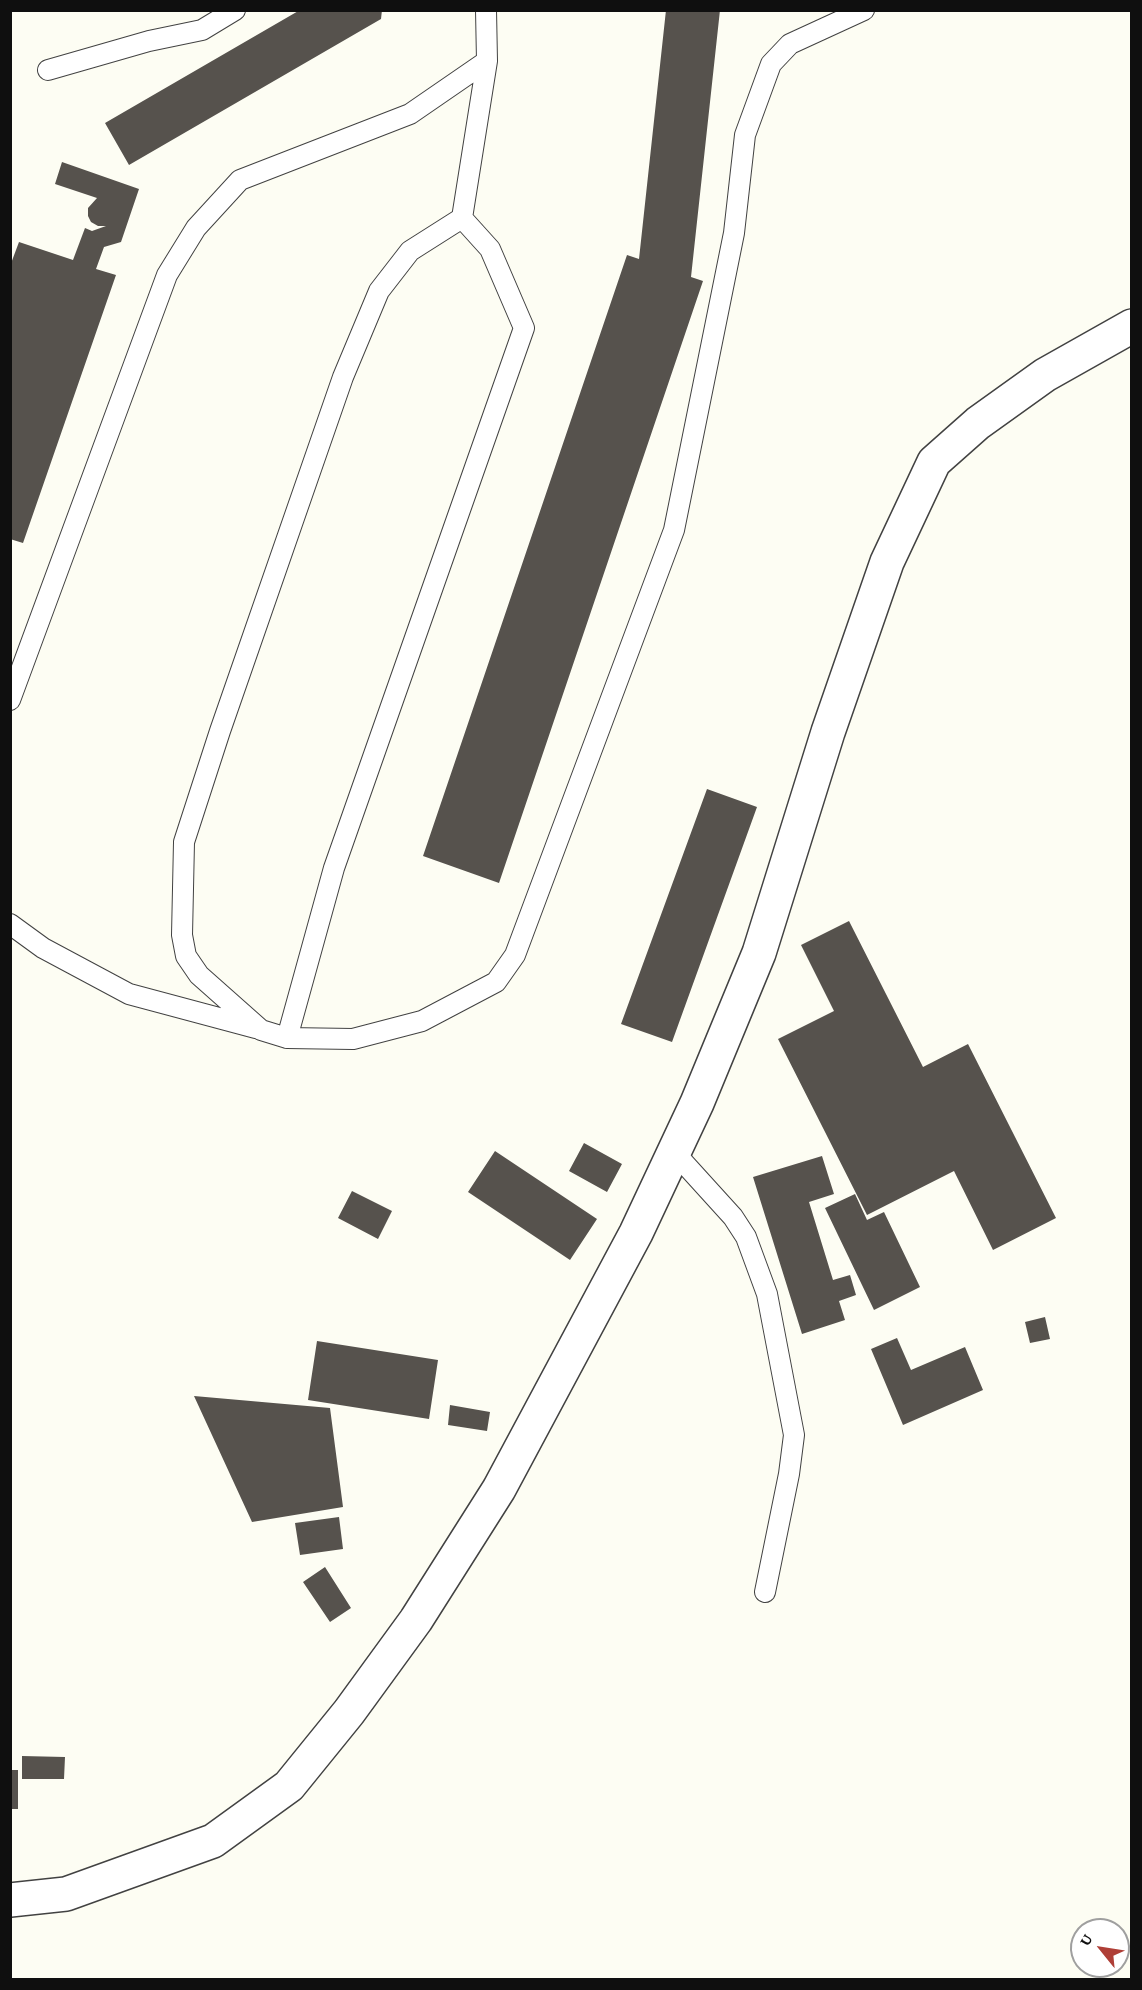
<!DOCTYPE html>
<html>
<head>
<meta charset="utf-8">
<style>
	body { margin:0 }
	#map { position:relative; width:1142px; height:1990px; overflow:hidden; background:#fdfdf3; font-family:"Crimson Pro",serif }
	canvas { display:block }
	.frame { position:absolute; inset:0; border:12px solid #0f0f0f; pointer-events:none }
	.north { position:absolute; left:1070px; top:1918px; width:60px; height:60px; box-sizing:border-box; background:#fff; border:2px solid #9f9f9f; border-radius:50%; rotate:300deg; font-size:16px; font-weight:700; line-height:24px; text-align:center; color:#0f0f0f }
	.north::after { content:''; display:block; margin:auto; width:21px; height:27px; background:#af3f37; clip-path:polygon(50% 0,100% 100%,50% 72%,0 100%) }
</style>
</head>
<body>
<div id="map">
<canvas width="1142" height="1990"></canvas>
<div class="frame"></div>
<div class="north">U</div>
</div>
<script>
const c = document.querySelector('canvas').getContext('2d');
c.lineJoin = 'round';
function fill(path, color) { c.fillStyle = color; c.fill(path, 'evenodd'); }
function strokePath(path, color, width, dash) { c.strokeStyle = color; c.lineWidth = width; c.lineCap = dash ? 'butt' : 'round'; c.setLineDash(dash || []); c.stroke(path); }
fill(new Path2D(`
	M300 10H382L381 19 129 165 105 123Z
	M666 10H720L691 277 703 281 499 883 423 856 627 255 639 259Z
	M62 162 139 189 121 242 104 247 96 269 116 275 23 543 10 539V266L19 242 73 260 85 228 92 231 106 226H98L91 222 88 216V208L97 198 55 184Z
	M707 789 757 807 672 1042 621 1024Z
	M849 921 923 1067 968 1044 1056 1218 993 1250 954 1171 867 1215 778 1039 834 1011 801 945Z
	M584 1143 622 1164 607 1192 569 1171Z
	M495 1151 597 1219 570 1260 468 1192Z
	M822 1156 834 1194 809 1202 833 1280 850 1275 856 1295 839 1301 845 1320 802 1334 753 1177Z
	M352 1191 392 1211 378 1239 338 1218Z
	M855 1194 867 1220 884 1212 920 1287 874 1310 825 1208Z
	M1045 1317 1050 1339 1030 1343 1025 1322Z
	M897 1338 911 1370 965 1347 983 1390 903 1425 871 1349Z
	M317 1341 438 1360 429 1419 308 1400Z
	M194 1396 330 1408 343 1507 252 1522Z
	M450 1405 490 1412 487 1431 448 1425Z
	M339 1517 343 1549 300 1555 295 1523Z
	M325 1567 351 1608 330 1622 303 1582Z
	M22 1756 65 1757 64 1779H22Z
	M10 1770H18V1809H10Z`), '#56524d');
const lane = new Path2D(`
	M48 70 149 41 202 30 235 10
	M462 218 490 249 524 328 334 868 287 1038 261 1030 199 975 186 956 182 935 184 842 220 731 343 377 379 291 410 251 462 218 487 61
	M10 700 167 275 196 228 240 180 410 114 487 61 486 10
	M10 924 43 948 129 994 256 1028
	M287 1038 353 1039 422 1021 496 982 515 955 674 530 734 233 745 135 771 64 790 44 864 10
	M674 1152 733 1217 746 1237 767 1294 794 1435 789 1474 765 1592`);
const street = new Path2D(`
	M10 1900 66 1894 213 1841 289 1786 349 1712 416 1620 499 1489 636 1233 697 1103 759 953 828 732 887 562 934 462 978 423 1045 375 1132 326`);
strokePath(lane, '#424242', 22);
strokePath(street, '#424242', 36);
strokePath(lane, '#fff', 20);
strokePath(street, '#fff', 33);
</script>
</body>
</html>
